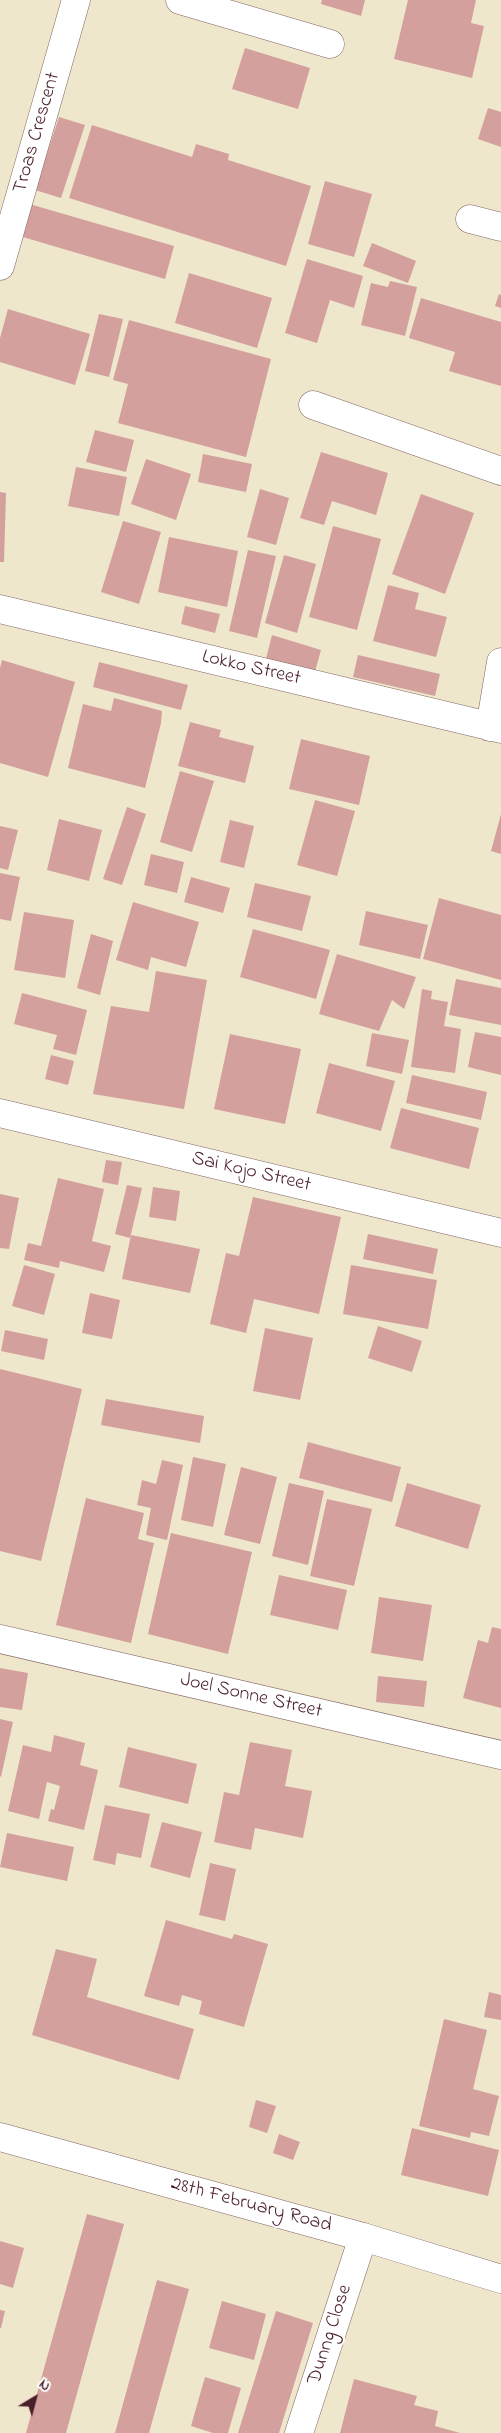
<!DOCTYPE html>
<html>
<head>
<meta charset="utf-8">
<style>
	body { margin:0 }
	#map { position:relative; width:501px; height:2433px; overflow:hidden; background:#eee7cc; font-family:"Indie Flower",sans-serif }
	canvas { display:block }
	.north { position:absolute; left:10px; top:2373px; width:50px; height:50px; -webkit-text-stroke:4px #fff; paint-order:stroke; rotate:37deg; font-size:14px; font-weight:700; line-height:20px; text-align:center; color:#4a1f2b }
	.north::after { content:''; display:block; margin:auto; width:18px; height:22px; background:#4a1f2b; clip-path:polygon(50% 0,100% 100%,50% 72%,0 100%) }
</style>
</head>
<body>
<div id="map">
<canvas width="501" height="2433"></canvas>
<div class="north">N</div>
</div>
<script>
const c = document.querySelector('canvas').getContext('2d');
c.lineJoin = 'round';
function fill(path, color) { c.fillStyle = color; c.fill(path, 'evenodd'); }
function strokePath(path, color, width, dash) { c.strokeStyle = color; c.lineWidth = width; c.lineCap = dash ? 'butt' : 'round'; c.setLineDash(dash || []); c.stroke(path); }
function write(font, color, halo, rows, align = 'center') {
  c.font = font + ' "Indie Flower",sans-serif'; c.lineWidth = 4; c.setLineDash([]); c.textBaseline = 'middle'; c.strokeStyle = halo; c.fillStyle = color; for (const [text, x, y, turn = 0] of rows) {
    c.save(); c.translate(x, y); c.rotate((+turn || 0) * Math.PI / 180); c.textAlign = isNaN(turn) ? turn : align; if (halo) c.strokeText(text, 0, 0); c.fillText(text, 0, 0); c.restore();
  }
}
fill(new Path2D(`
	M322 0H365L361 16 321 4Z
	M408 0H476L471 23 484 26 472 78 394 59Z
	M245 48 310 68 298 109 232 89Z
	M488 108 501 112V147L478 139Z
	M59 117 85 125 61 198 35 190Z
	M92 125 192 157 196 144 229 154 228 160 311 186 286 266 69 198Z
	M325 181 372 194 354 257 308 244Z
	M26 203 174 246 165 279 16 235Z
	M372 243 416 261 408 283 363 266Z
	M307 259 363 276 354 308 330 300 317 343 285 333Z
	M189 273 272 298 257 348 175 323Z
	M390 281 417 287 405 336 361 325 371 283 388 287Z
	M499 294 501 295V308L495 306Z
	M421 298 501 322V386L449 371 455 352 409 338Z
	M8 309 90 334 75 385 0 362V338Z
	M99 314 123 319 109 377 85 371Z
	M129 320 271 359 246 457 118 423 128 384 113 380Z
	M95 430 134 440 126 472 86 462Z
	M321 452 388 473 376 515 332 501 324 525 300 518Z
	M203 454 252 464 246 492 198 482Z
	M146 459 191 474 176 520 131 504Z
	M76 467 127 477 119 516 68 506Z
	M260 489 289 498 276 545 247 537Z
	M0 492 6 493 4 562H0Z
	M421 494 474 513 445 594 392 574Z
	M123 521 161 532 139 604 101 592Z
	M333 526 381 539 357 630 309 617Z
	M169 537 238 551 227 607 158 592Z
	M248 550 276 556 257 638 229 631Z
	M284 555 316 564 297 633 265 623Z
	M388 585 419 593 415 609 447 617 436 657 373 641Z
	M185 606 220 614 215 633 181 624Z
	M272 635 321 650 314 675 266 659Z
	M358 655 440 674 435 696 353 677Z
	M2 660 75 682 48 777 0 763V668Z
	M99 662 188 685 181 710 93 687Z
	M114 698 162 711 161 723 145 788 68 768 83 704 111 711Z
	M190 722 221 730 219 737 254 746 245 783 178 766Z
	M301 739 370 756 359 805 289 789Z
	M180 771 214 781 192 852 160 842Z
	M315 800 355 811 337 876 297 865Z
	M127 807 146 814 122 885 103 879Z
	M501 814V854L491 851Z
	M59 819 102 830 89 881 47 870Z
	M230 820 254 826 244 868 220 862Z
	M0 826 18 830 8 870 0 868Z
	M151 854 184 862 177 893 144 885Z
	M0 873 20 877 11 921 0 919Z
	M191 877 230 888 223 913 184 902Z
	M255 883 311 896 302 931 247 917Z
	M439 898 501 915V980L423 959Z
	M133 902 199 922 186 967 151 957 148 970 116 960Z
	M366 911 428 925 420 959 359 945Z
	M24 912 74 920 65 978 14 970Z
	M253 929 330 950 316 999 240 977Z
	M91 934 113 941 100 995 77 988Z
	M337 954 416 977 404 1009 392 1000 379 1031 319 1014Z
	M156 971 207 980 184 1109 93 1094 111 1006 149 1012Z
	M456 979 501 988V1025L449 1015Z
	M422 989 432 991 431 999 448 1002 444 1026 461 1029 455 1073 411 1067Z
	M22 993 87 1010 76 1055 53 1049 57 1035 14 1024Z
	M475 1032 501 1037V1075L468 1067Z
	M372 1033 409 1040 402 1074 366 1066Z
	M230 1034 301 1049 285 1124 214 1109Z
	M51 1055 74 1061 68 1085 45 1079Z
	M329 1063 395 1081 381 1131 316 1113Z
	M412 1075 487 1092 481 1120 406 1103Z
	M401 1108 479 1128 469 1169 390 1148Z
	M106 1160 122 1162 118 1185 102 1182Z
	M58 1178 104 1189 92 1241 111 1246 104 1272 60 1261 59 1268 24 1260 28 1243 41 1246Z
	M127 1185 142 1188 130 1238 115 1234Z
	M153 1187 180 1191 176 1221 149 1217Z
	M0 1194 19 1198 9 1249 0 1248Z
	M253 1197 341 1217 319 1314 254 1299 246 1333 210 1324 226 1253 239 1256Z
	M368 1234 438 1249 433 1274 363 1259Z
	M131 1235 200 1249 190 1293 122 1279Z
	M24 1265 55 1274 44 1315 12 1306Z
	M351 1265 437 1280 428 1329 343 1314Z
	M90 1293 120 1300 112 1339 82 1333Z
	M378 1326 422 1341 412 1372 368 1358Z
	M265 1328 313 1338 300 1400 253 1391Z
	M5 1330 48 1339 44 1360 1 1351Z
	M0 1369 82 1389 41 1561 0 1551Z
	M106 1399 204 1416 200 1443 101 1425Z
	M308 1442 401 1467 392 1502 299 1478Z
	M193 1457 226 1464 213 1527 181 1520Z
	M162 1460 183 1465 167 1540 146 1535 151 1508 137 1505 142 1480 156 1484Z
	M241 1467 277 1477 260 1544 224 1535Z
	M289 1483 324 1491 308 1565 272 1556Z
	M407 1483 481 1505 468 1549 395 1526Z
	M86 1498 144 1513 138 1539 154 1543 131 1643 56 1625Z
	M327 1499 372 1509 354 1586 310 1576Z
	M171 1533 252 1552 228 1654 148 1634Z
	M279 1575 347 1590 338 1630 270 1615Z
	M379 1597 432 1605 423 1661 371 1653Z
	M492 1627 501 1629V1708L463 1698 478 1640 488 1643Z
	M0 1668 28 1673 22 1710 0 1707Z
	M378 1676 427 1681 424 1707 376 1702Z
	M0 1719 13 1722 1 1777 0 1776Z
	M54 1735 85 1743 80 1765 98 1770 84 1830 48 1821 51 1809 54 1810 60 1786 47 1782 39 1819 8 1811 23 1745 51 1752Z
	M250 1742 292 1750 285 1786 312 1791 303 1838 255 1828 251 1850 214 1842 224 1792 239 1795Z
	M128 1747 197 1764 188 1804 119 1787Z
	M105 1805 150 1814 141 1858 117 1853 115 1865 93 1860Z
	M162 1822 202 1832 190 1878 150 1867Z
	M7 1833 74 1847 67 1881 0 1867Z
	M210 1863 236 1869 225 1921 199 1915Z
	M166 1920 232 1939 234 1934 268 1944 244 2027 199 2014 202 2001 182 1995 179 2006 144 1996Z
	M56 1949 97 1959 87 1997 194 2029 179 2080 32 2035Z
	M489 1992 501 1995V2020L484 2017Z
	M444 2019 487 2030 473 2089 499 2096 489 2136 471 2132 470 2138 419 2126Z
	M256 2100 276 2106 267 2133 249 2127Z
	M412 2128 499 2150 488 2196 401 2175Z
	M279 2134 300 2142 293 2160 273 2153Z
	M87 2214 124 2224 66 2433H26Z
	M0 2241 24 2248 13 2288 0 2284Z
	M157 2280 189 2289 149 2433H115Z
	M222 2301 266 2314 254 2360 209 2348Z
	M0 2310 5 2311 1 2328H0Z
	M276 2311 313 2323 279 2433H238Z
	M205 2377 241 2388 228 2433H213L191 2426Z
	M354 2379 417 2396 414 2405 438 2411 435 2426 460 2433H340Z`), '#d4a09e');
const minor = new Path2D(`
	M180 0 330 44
	M470 219 501 227
	M0 266 76 0
	M313 405 501 471
	M0 609 501 729
	M490 727 501 662
	M0 1113 501 1233
	M0 1639 501 1755
	M299 2433 363 2237`);
const major = new Path2D(`
	M0 2137 363 2237 501 2279`);
strokePath(minor, '#836563', 29);
strokePath(major, '#836563', 29);
strokePath(minor, '#fff', 28);
strokePath(major, '#fff', 28);
write('20px', '#4a1f2b', '#fff', [
	["Troas Crescent",38,133,-74],
	["Lokko Street",251,669,13],
	["Sai Kojo Street",251,1173,13],
	["Joel Sonne Street",251,1697,13],
	["28th February Road",251,2206,15],
	["Dunng Close",331,2335,-72]
]);
</script>
</body>
</html>
